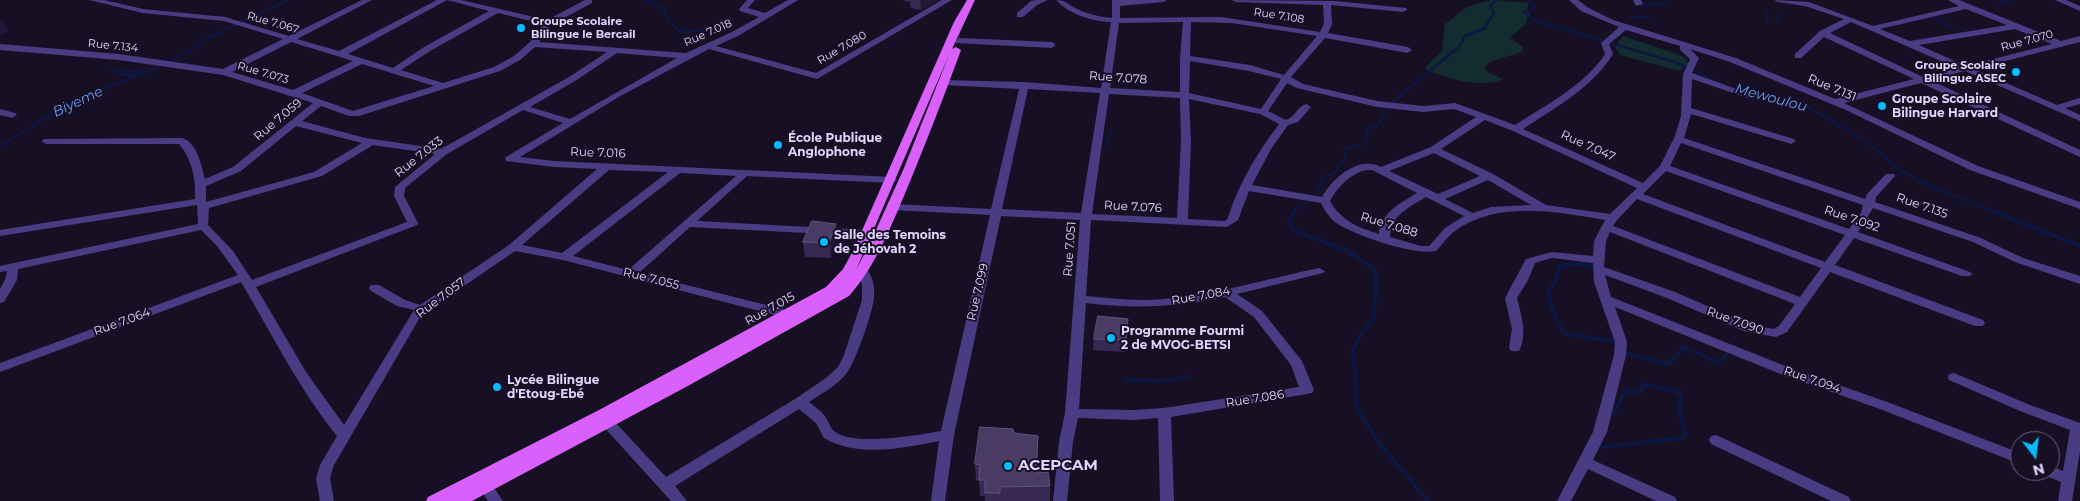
<!DOCTYPE html>
<html>
<head>
<meta charset="utf-8">
<style>
	body { margin:0 }
	#map { position:relative; width:2080px; height:501px; overflow:hidden; background:#171025; font-family:Montserrat,sans-serif }
	canvas { display:block }
	.north { position:absolute; left:2010px; top:431px; width:50px; height:50px; box-sizing:border-box; background:#171025; border:1px solid #675f7c; border-radius:50%; rotate:165deg; font-size:14px; font-weight:700; line-height:20px; text-align:center; color:#e0d5fe }
	.north::after { content:''; display:block; margin:auto; width:18px; height:22px; background:#07baf8; clip-path:polygon(50% 0,100% 100%,50% 72%,0 100%) }
</style>
</head>
<body>
<div id="map">
<canvas width="2080" height="501"></canvas>
<div class="north">N</div>
</div>
<script>
const c = document.querySelector('canvas').getContext('2d');
c.lineJoin = 'round';
function fill(path, color) { c.fillStyle = color; c.fill(path, 'evenodd'); }
function strokePath(path, color, width, dash) { c.strokeStyle = color; c.lineWidth = width; c.lineCap = dash ? 'butt' : 'round'; c.setLineDash(dash || []); c.stroke(path); }
function write(font, color, halo, rows, align = 'center') {
  c.font = font + ' Montserrat,sans-serif'; c.lineWidth = 4; c.setLineDash([]); c.textBaseline = 'middle'; c.strokeStyle = halo; c.fillStyle = color; for (const [text, x, y, turn = 0] of rows) {
    c.save(); c.translate(x, y); c.rotate((+turn || 0) * Math.PI / 180); c.textAlign = isNaN(turn) ? turn : align; if (halo) c.strokeText(text, 0, 0); c.fillText(text, 0, 0); c.restore();
  }
}
fill(new Path2D(`
	M1491 0 1529 3 1527 10 1530 14 1525 24 1510 38 1523 47 1522 52 1492 61 1484 67 1489 73 1503 79C1486 89 1444 78 1427 70L1425 68 1442 51 1445 24 1467 7Z
	M1623 36 1679 55 1686 59 1688 64 1680 71 1620 55 1615 47Z`), '#132c2f');
strokePath(new Path2D(`
	M644 0 665 8 664 13 670 21
	M1529 0 1535 8 1524 12 1533 20 1675 62 1724 85
	M1998 3 2010 1
	M1641 5 1665 3 1670 7
	M1766 10 1767 22
	M1630 17H1651
	M1934 17 1954 28
	M1777 20 1776 18 1781 14
	M672 24 680 32 713 30
	M168 62 193 49 206 39 288 0
	M109 70 147 72
	M124 71 119 75H140
	M1749 94 1808 107 1864 140 1894 165 1922 183 1997 213
	M0 146C33 125 66 104 102 89 121 81 141 76 160 66
	M1107 147 1110 130
	M1893 177 1904 172
	M1294 213 1296 208 1316 197 1323 177 1333 174 1346 158 1344 149 1366 143 1368 128 1377 127 1392 102 1460 46 1465 36 1484 29 1494 13 1490 6 1497 0`), '#0c1742', 2.5);
strokePath(new Path2D(`
	M1294 212 1289 222 1295 231 1348 251 1376 271 1374 318 1361 334 1353 350 1357 409 1379 443 1428 501
	M1994 212 2080 246
	M1595 268 1581 264 1560 265 1556 281 1548 291C1551 307 1555 322 1566 334L1618 342
	M1624 353 1669 364 1683 347 1719 363 1729 351
	M1127 380 1159 381 1189 377
	M1602 447 1673 439 1684 437 1685 434 1679 412 1681 393 1644 384 1639 393 1626 390 1614 413`), '#0c1742', 4);
fill(new Path2D(`
	M89 0H104L143 9 225 17 289 36 362 0H372L297 39 339 51 437 0H447L348 54 393 68 424 47 489 11 447 0H461L547 20 585 0H592V3L551 25 539 42 686 53 732 32 759 17 740 11 739 9 747 0H755L748 8 765 13 788 0H798L738 36 716 46 816 73 942 0H952L817 79 709 49 622 95 520 157 554 161 892 177 897 180 892 183 747 176 697 221 866 230 872 233 866 236 690 227 639 273 794 312 796 315 790 319 563 260 515 251 426 312 419 319 334 465 330 478 334 501H320L316 478 320 465 337 436C299 389 272 334 241 282L0 372V363L238 275 217 246 201 230 18 269 17 280 4 302 0 303V289L5 280 7 271 0 272V266L198 224 197 205 0 236V230L195 199C196 179 192 159 179 144H47L44 143 42 141 44 139 182 138C198 143 201 165 205 179L233 167 313 103 223 75 119 60 0 50V44L119 54 223 69 283 39 224 21 143 13ZM498 13 543 24 530 42 514 56 494 67 443 83 401 70 430 51ZM291 42 353 61 293 90 232 72ZM535 47 607 52 569 77 441 149 365 138 302 121 321 106 349 116H359L500 71 520 60ZM617 53 677 58 570 119 530 107 575 81ZM362 64 434 86 353 111 302 93ZM523 110 563 123 506 157 505 159 506 161 554 167 597 169 509 245 420 305 405 300 379 285H371L369 288 371 291 397 306 414 310 344 425 306 372 256 287 417 225 418 223 404 196 405 188 447 154ZM296 126 362 143 314 172 206 202V186L241 171ZM373 145 435 154 395 187 394 196 407 222 252 280 233 251 208 225 209 208 322 176ZM609 170 668 172 562 253 522 245ZM680 173 736 176 628 270 573 256Z
	M1036 0H1048L1037 5 1023 17H1017V13L1031 1Z
	M1056 0C1066 0 1069 5 1077 9 1088 14 1100 17 1112 18V0H1167L1163 2 1120 6V18L1221 17 1320 32 1324 24 1323 5 1236 2 1232 0 1335 1 1406 8 1407 10 1403 12 1331 5 1332 24 1328 33 1408 47 1412 50 1408 53 1325 38 1291 77 1303 84 1377 101 1423 106 1455 103 1515 125C1546 105 1585 85 1605 54L1601 43 1619 27 1581 11 1569 0H1578L1587 7 1613 20 1736 58 1835 99 1914 79 1824 37 1801 58H1795V54L1820 31 1844 19 1805 6 1778 2 1774 0 1809 2 1873 26 1959 6 1948 0H1959L2061 41 2080 36V42L1974 69 2057 105 2080 98V104L2065 108 2080 115V121L1965 71 1930 80 2080 150V157L1921 83 1844 103 1978 166 2080 202V209L1970 170 1846 110 1730 62 1690 49 1699 58 1692 73 1753 95 1748 98 1745 97 1692 79 1691 108 1794 139 1796 141 1791 144 1788 143 1691 114 1684 138 1865 199 1867 194 1886 174H1894L1895 176 1876 197 1875 202 1981 238 2023 258 2080 276V284L2015 262 1973 242 1873 208 1858 232 1970 272 1972 274 1970 276H1962L1854 238 1835 265 1983 320 1985 323 1983 326H1975L1830 272 1787 332 1776 337 1744 331 1667 298 1605 275 1611 297 1793 369 1890 403 2020 453V464L1880 409 1783 375 1615 307 1627 342 1626 355 1607 432 1593 460 1675 497 1677 501H1656L1588 469 1571 501H1557L1593 432 1614 355 1615 342 1594 282 1593 263 1552 258 1535 263 1528 280 1517 298C1521 315 1528 334 1519 351H1511L1509 348 1512 329 1505 298 1526 259 1552 252 1593 256 1594 241 1605 220C1556 212 1499 200 1455 231 1447 237 1442 245 1436 251 1416 256 1352 235 1335 222 1329 217 1325 211 1321 203L1249 191 1238 220 1227 227 1091 220 1086 296C1106 298 1127 300 1147 300 1206 298 1262 280 1319 268L1325 271 1323 273 1237 294 1262 311 1302 361 1314 390 1312 393 1307 394 1171 417 1174 501H1160L1158 418 1134 420 1078 418 1073 442 1067 501H1053L1059 442 1065 413 1080 220 1001 216 954 435 945 501H931L939 441C904 448 857 458 824 438L816 423 799 409 675 486 687 501H671L603 426 597 414 599 411H609L614 421 666 477 795 399 826 378 838 367 844 355 862 300V284L857 271 859 269H867C873 278 875 287 874 298 873 311 856 360 848 371 839 385 822 393 809 402 815 407 822 411 826 418 829 422 830 428 834 431 852 447 918 435 941 431L990 215 893 210 888 207 893 204 991 209 1019 89 944 85 941 84V80L1024 82 1101 88 1111 22C1091 21 1070 15 1056 0ZM1966 9 2007 25 1910 41 1880 29ZM1183 22 1180 58V92L1110 88 1119 23ZM1191 22 1232 23 1317 36 1284 75 1250 65 1190 56ZM1851 22 1957 68 1923 77 1830 33ZM2015 29 2052 44 1966 66 1919 45ZM1626 30 1680 46V50L1690 59 1683 74 1681 116 1675 136 1660 166 1643 183 1523 129C1555 108 1593 87 1613 54L1609 44ZM1190 61 1249 71 1281 79 1261 109 1189 93ZM1287 83 1297 88 1377 107 1423 112 1454 109 1476 117 1431 147 1381 167C1358 155 1332 179 1322 197L1252 185 1271 149 1288 125 1298 122 1311 107 1306 104C1297 107 1295 117 1286 120L1268 111ZM1028 89 1100 93 1081 213 1002 209ZM1109 94 1180 98 1181 141 1177 218 1092 214ZM1189 99 1260 114 1279 124C1258 152 1238 184 1228 218L1225 221 1188 219 1191 141ZM1485 120 1513 131 1637 188 1610 214 1546 205 1493 174 1441 149ZM1681 143 1863 205 1861 213 1849 229 1670 166ZM1434 153 1480 176 1438 194 1389 171ZM1366 170H1372L1417 193C1401 203 1381 212 1379 234 1359 228 1340 220 1330 201 1338 186 1350 174 1366 170ZM1666 171 1845 235 1825 262 1643 194ZM1488 180 1531 205 1491 207 1473 213 1445 199ZM1426 197 1464 216 1445 228 1429 246H1421L1390 237C1391 215 1408 208 1426 197ZM1637 199 1821 268 1800 297 1613 226 1617 220ZM1610 232 1795 304 1779 326 1774 329 1751 325 1675 292 1604 267 1606 241ZM1225 297 1254 317 1291 365 1299 387 1164 408 1134 410 1079 409 1086 303C1133 309 1178 307 1225 297Z
	M1633 0H1641L1643 4 1636 6Z
	M2055 0H2066L2080 6V11Z
	M959 38 1052 42 1056 45 1052 48 956 43 955 41Z
	M0 109 15 113 17 115 12 118 0 115Z
	M1954 373 2030 405 2080 423V451L2072 501H2058L2061 482 2044 475 2042 471H2050V466L2063 471 2070 430 2020 411 1949 380 1948 377 1949 374Z
	M1716 435 1849 497 1851 501H1831L1711 444 1709 440 1711 436Z
	M485 473 490 474 493 486 503 501H488L479 487 478 478 480 474Z`), '#4a3c83');
fill(new Path2D(`
	M967 0H975L952 49 956 47 961 50C943 99 924 148 904 196 889 231 875 267 849 296L686 387 472 501H426L428 497 599 410 826 287 843 269 853 251 954 22ZM949 55 904 168 871 241 856 270Z`), '#d960fa');
fill(new Path2D(`
	M901 0H938L921 10 911 8 910 2Z
	M838 238 831 258 805 257 803 242Z
	M1127 330 1125 352 1093 350 1094 339Z
	M1014 433 1038 451 1037 472 1050 486V501H985V496H980L979 481 976 480 975 464Z`), '#382953');
fill(new Path2D(`
	M920 0H938L921 10Z
	M2 19 9 31 0 35V20Z
	M836 224 838 238 831 258 829 243Z
	M1038 436V451L1036 488V472Z`), '#231739');
const building = new Path2D(`
	M812 221 836 224 829 243 803 242Z
	M1098 316 1128 319 1126 340 1094 339Z
	M980 427 1013 429 1014 433 1038 436 1036 472H1048L1050 486 1000 487V493H985V480H979L980 465 975 464Z`);
fill(building, '#4a3b65');
strokePath(building, '#61547d', 1);
for (const [x, y, r, color] of [
	[521,28,5,"#07baf8"],
	[2016,72,5,"#07baf8"],
	[1882,106,5,"#07baf8"],
	[778,145,5,"#07baf8"],
	[824,242,5,"#07baf8"],
	[1111,338,5,"#07baf8"],
	[497,387,5,"#07baf8"],
	[1008,466,5,"#07baf8"]
]) { const dot = new Path2D(); dot.arc(x, y, r, 0, 2 * Math.PI); c.fillStyle = color; c.fill(dot); strokePath(dot, '#171025', 2); }
write('11px', '#e0d5fe', '#171025', [
	["Rue 7.108",1279,16,9],
	["Rue 7.067",273,23,16],
	["Rue 7.018",708,33,-24],
	["Rue 7.070",2027,41,-15],
	["Rue 7.134",113,46,6],
	["Rue 7.080",842,48,-30],
	["Rue 7.073",263,73,16]
]);
write('bold 11px', '#e0d5fe', '#171025', [
	["Groupe Scolaire",531,22],
	["Bilingue le Bercail",531,35],
	["Groupe Scolaire",2006,66,"right"],
	["Bilingue ASEC",2006,79,"right"]
], 'left');
write('12px', '#e0d5fe', '#171025', [
	["Rue 7.078",1118,78,4],
	["Rue 7.131",1832,88,23],
	["Rue 7.059",278,120,-40],
	["Rue 7.047",1588,146,24],
	["Rue 7.016",598,153,2],
	["Rue 7.033",419,157,-38],
	["Rue 7.135",1922,206,19],
	["Rue 7.076",1133,207,3],
	["Rue 7.092",1852,219,19],
	["Rue 7.088",1389,225,17],
	["Rue 7.051",1070,249,-86],
	["Rue 7.055",651,279,14],
	["Rue 7.099",978,292,-77],
	["Rue 7.084",1201,296,-10],
	["Rue 7.057",441,298,-37],
	["Rue 7.015",770,309,-29],
	["Rue 7.090",1735,321,20],
	["Rue 7.064",122,322,-20],
	["Rue 7.094",1812,380,19],
	["Rue 7.086",1255,399,-9]
]);
write('bold 12px', '#e0d5fe', '#171025', [
	["Groupe Scolaire",1892,99],
	["Bilingue Harvard",1892,113],
	["École Publique",788,138],
	["Anglophone",788,152],
	["Salle des Temoins",834,235],
	["de Jéhovah 2",834,249],
	["Programme Fourmi",1121,331],
	["2 de MVOG-BETSI",1121,345],
	["Lycée Bilingue",507,380],
	["d'Etoug-Ebé",507,394]
], 'left');
write('italic 14px', '#679ffa', '#171025', [
	["Mewoulou",1771,98,15],
	["Biyeme",78,102,-25]
]);
write('bold 15px', '#e0d5fe', '#171025', [
	["ACEPCAM",1018,466]
], 'left');
</script>
</body>
</html>
